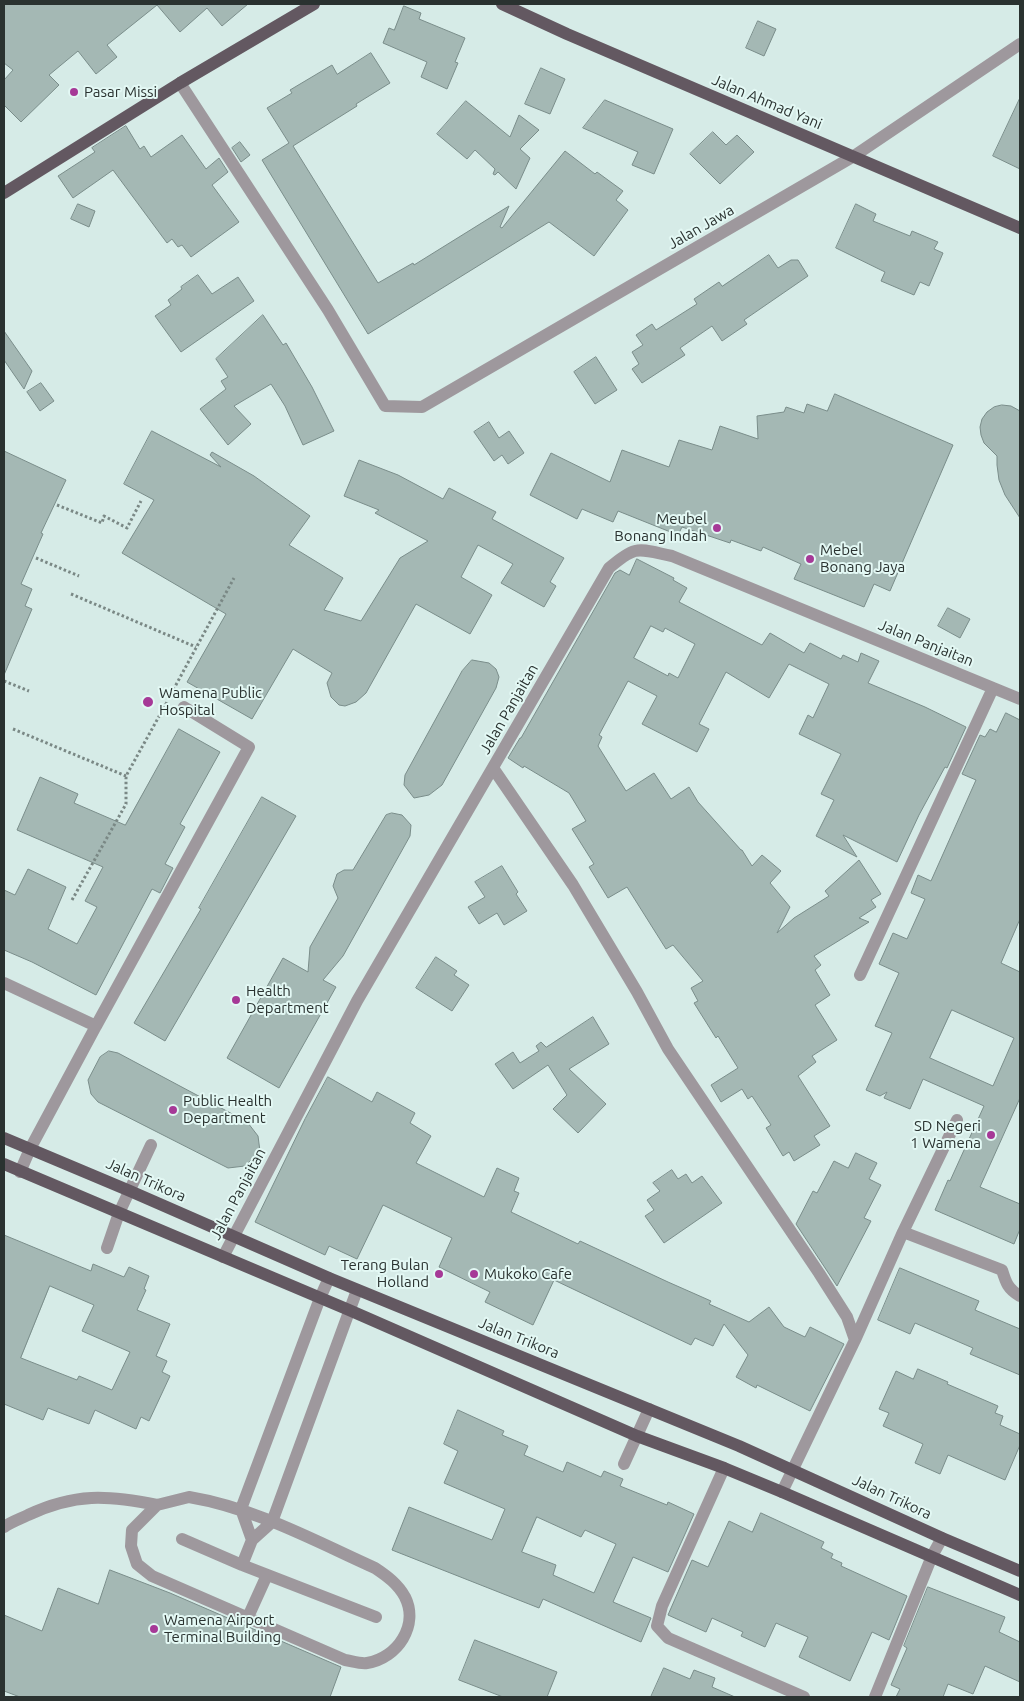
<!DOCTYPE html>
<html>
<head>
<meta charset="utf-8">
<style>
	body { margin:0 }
	#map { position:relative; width:1024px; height:1701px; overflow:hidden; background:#d6ebe7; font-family:Ubuntu,sans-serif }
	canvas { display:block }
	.frame { position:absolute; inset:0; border:5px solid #2a3230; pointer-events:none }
</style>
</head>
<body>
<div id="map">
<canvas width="1024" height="1701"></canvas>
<div class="frame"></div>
</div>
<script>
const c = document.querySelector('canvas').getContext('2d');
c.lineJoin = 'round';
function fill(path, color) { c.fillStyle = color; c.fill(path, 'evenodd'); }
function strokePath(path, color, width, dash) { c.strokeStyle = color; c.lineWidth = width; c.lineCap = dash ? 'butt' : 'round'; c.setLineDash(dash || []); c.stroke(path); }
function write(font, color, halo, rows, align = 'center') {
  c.font = font + ' Ubuntu,sans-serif'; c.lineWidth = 4; c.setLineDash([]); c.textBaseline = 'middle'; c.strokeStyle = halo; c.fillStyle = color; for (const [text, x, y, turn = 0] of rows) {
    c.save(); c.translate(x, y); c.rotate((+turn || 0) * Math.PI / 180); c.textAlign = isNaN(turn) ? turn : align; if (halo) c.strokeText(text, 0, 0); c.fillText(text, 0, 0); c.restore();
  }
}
const building = new Path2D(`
	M4 4H248L222 26 207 8 180 32 157 5 107 45 117 57 96 74 78 51 49 75 59 85 21 122 4 105V80L13 70 4 63Z
	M404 6 421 13 419 19 465 38 455 62 458 63 447 89 421 77 427 62 383 43 389 28 394 30Z
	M758 21 776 29 764 56 746 48Z
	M371 53 390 83 356 104 357 106 293 146 378 283 413 263 414 265 509 206 500 227 502 228 565 151 595 174 597 172 623 191 616 200 628 210 594 256 549 222 368 334 262 160 289 143 267 108 292 93 290 90 332 65 337 74Z
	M541 68 565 79 550 114 525 104Z
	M1020 98V169L993 156Z
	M605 100 673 129 654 174 632 165 638 152 583 128Z
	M466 101 510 137 519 115 539 130 520 149 530 158 516 189 498 172 495 175 493 174 495 169 475 150 467 159 437 134Z
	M126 126 140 149 144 146 151 157 182 135 206 169 219 158 228 172 212 185 239 222 191 257 182 245 178 247 172 239 167 243 113 170 73 198 58 176 95 152 92 148Z
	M713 132 726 145 737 135 754 152 720 184 690 154Z
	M240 142 250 155 241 162 232 148Z
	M78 204 95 211 89 227 71 219Z
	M856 204 876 214 873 221 910 236 912 231 938 242 934 249 943 253 929 286 920 282 914 295 881 281 885 272 836 248Z
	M769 255 778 268 791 260H798L808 276 744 320 747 324 722 341 712 326 680 348 685 355 642 383 632 369 639 364 632 352 643 345 636 335 652 324 656 330 697 304 694 299 719 282 722 286Z
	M198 275 212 294 238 277 254 301 181 352 155 316 171 305 168 300 182 289 181 287Z
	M263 315 283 345 286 343 312 387 334 431 303 445 285 406 271 384 234 406 251 424 228 445 200 409 226 389 221 381 228 377 216 359Z
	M4 331 32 371 24 389 4 360Z
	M596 357 617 390 595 404 574 372Z
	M41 383 54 401 40 411 27 392Z
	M835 394 953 445 890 591 874 584 864 607 794 579 801 564 763 547 761 551 731 540 730 543 682 527 678 535 618 511 613 522 582 509 577 519 530 495 551 453 610 482 622 450 669 467 679 440 712 450 720 426 758 439 757 416 784 412 786 407 804 413 807 404 827 411Z
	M1002 405 1011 406 1020 411V518L1005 495 999 480 997 465V456L984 443 981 435 980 427 982 419 987 412 994 407Z
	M489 422 499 438 509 431 524 453 508 464 502 455 494 461 474 432Z
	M152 431 221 467 210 455 212 452 254 476 310 516 289 545 343 578 324 610 361 621 400 558 428 541 375 513 379 510 344 496 359 460 398 475 443 499 449 488 496 512 492 519 564 558 550 582 556 586 544 607 501 583 513 564 478 545 461 577 492 595 470 634 416 604 366 693 356 702 345 706 339 705 331 697 327 683 332 673 293 649 252 719 187 682 226 614 122 553 154 500 124 484Z
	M4 451 66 480 41 533 43 534 21 584 32 589 25 606 32 609 4 675Z
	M637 559 674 578 673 580 687 588 679 602 762 645 770 633 804 653 810 643 841 659 843 655 858 662 861 653 879 661 868 683 925 707 966 727 947 768 945 767 919 815 897 862 843 835 857 857 816 836 834 800 821 794 841 754 799 734 808 715 813 718 829 684 789 664 769 698 726 672 699 724 709 729 697 752 642 724 657 696 628 681 599 735 602 737 598 746 626 791 654 773 671 799 689 787 698 802 741 850H742L752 866 762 855 781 871 770 883 790 907 777 933 794 918 829 896 825 891 859 860 881 894 871 900 876 907 859 918 869 922 814 956 821 965 815 970 830 995 815 1005 837 1040 812 1056 816 1062 798 1076 830 1126 814 1136 820 1145 794 1161 789 1152 783 1156 766 1128 771 1125 752 1096 748 1099 742 1089 721 1102 711 1085 738 1068 718 1036 716 1038 694 1003 698 1001 691 988 703 981 673 945 666 949 627 887 608 898 589 867 594 864 572 829 586 821 569 793 524 766 523 768 508 758 520 738H521L615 573 620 570 629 575ZM651 626 663 632 665 628 695 644 678 678 669 673 668 676 634 658Z
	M948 608 970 619 960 638 938 626Z
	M472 660 489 663 496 669 499 677 496 688 442 785 429 795 414 798 404 785 405 775 462 671Z
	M1006 713 1020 720V919L1001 963 1020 972V1098L980 1187 1020 1204V1229L1014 1244 935 1210 948 1180 950 1181 984 1106 923 1079 910 1109 884 1098 887 1092 880 1096 866 1090 892 1033 875 1026 899 973 879 964 893 933 907 939 925 899 911 893 918 875 931 881 976 780 962 774 980 735 985 737 990 729 996 732ZM952 1010 1014 1038 993 1086 930 1058Z
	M179 729 220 752 180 824 185 827 165 864 173 868 160 893 152 889 96 995 32 962 4 950V890L15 895 28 869 66 887 48 929 77 944 97 907 85 901 103 867 17 830 40 777 78 794 74 803 125 825Z
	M262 797 296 816 165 1041 134 1023 201 909 199 908Z
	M392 813 402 815 411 825 410 836 343 956 323 980 336 987 279 1088 227 1058 283 958 308 972 310 947 338 898 333 886 337 874 344 870H353L386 815Z
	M502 866 518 892 516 894 527 911 504 925 497 913 479 924 468 907 485 897 475 882Z
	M436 957 457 971 454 975 469 985 452 1011 416 988Z
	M593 1017 609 1044 569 1069 606 1104 578 1133 553 1109 567 1095 548 1065 513 1089 495 1064 513 1052 520 1063 539 1051 536 1046 541 1042 546 1047Z
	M109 1051 118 1053 238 1117 248 1123 258 1136 260 1151 245 1166 228 1168 98 1102 91 1094 88 1080 100 1057Z
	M328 1077 372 1102 377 1092 415 1113 410 1123 431 1136 416 1163 484 1197 497 1168 519 1178 514 1191 519 1193 511 1212 578 1244 580 1241 668 1282 711 1301 709 1304 749 1322 769 1307 784 1327 805 1337 810 1327 844 1344 810 1411 757 1385 756 1388 736 1377 748 1355 724 1324 713 1346 695 1338 691 1345 554 1280 533 1325 485 1302 490 1292 439 1267 452 1238 383 1205 357 1259 329 1246 325 1255 255 1222 305 1119Z
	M856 1153 877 1163 869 1179 881 1185 864 1218 871 1221 837 1286 796 1224 813 1191 817 1193 834 1161 848 1168Z
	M672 1170 678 1179 686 1174 692 1183 702 1176 722 1203 664 1243 645 1216 654 1210 647 1200 660 1191 653 1183Z
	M4 1235 91 1271 93 1264 124 1277 129 1267 149 1276 144 1289 146 1290 137 1310 170 1324 156 1356 167 1361 162 1372 170 1376 149 1421 141 1417 136 1429 95 1410 89 1424 48 1408 43 1420 4 1404ZM50 1286 94 1305 82 1331 130 1352 112 1390 79 1376 77 1380 21 1358Z
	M900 1268 979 1301 975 1310 1020 1329V1375L970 1354 973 1348 915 1323 910 1334 878 1320Z
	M918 1369 948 1382 947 1384 998 1406 995 1413 1003 1416 1000 1425 1020 1434V1445L1005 1480 948 1455 940 1474 915 1463 923 1444 883 1426 889 1413 879 1409 896 1371 913 1379Z
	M458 1410 504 1431 502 1435 528 1446 524 1455 563 1472 567 1462 601 1477 604 1471 623 1479 620 1486 667 1505 668 1502 694 1514 668 1572 633 1557 613 1602 651 1618 641 1642 543 1599 539 1608 392 1550 409 1507 492 1540 505 1509 444 1483 458 1451 444 1444ZM537 1517 581 1537 585 1530 616 1544 594 1593 553 1575 556 1565 522 1552Z
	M761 1513 824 1542 821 1548 833 1554 831 1558 842 1563 841 1566 907 1596 889 1640 872 1632 850 1681 799 1657 808 1637 776 1623 765 1647 741 1636 743 1632 712 1618 706 1632 668 1615 692 1560 708 1567 729 1521 752 1532Z
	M110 1570 170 1593 341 1667 330 1697H20L4 1691V1615L42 1631 58 1588 98 1604Z
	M928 1587 1005 1617 999 1632 1020 1642V1682L985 1666 973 1694 948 1684 943 1697H896L900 1689 891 1685 907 1648 904 1646Z
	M475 1640 557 1672 547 1697H503L459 1680Z
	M664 1668 690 1679 694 1670 715 1678 712 1687 735 1697H651Z`);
fill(building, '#a4b8b4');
strokePath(building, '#7a8d8a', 1);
strokePath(new Path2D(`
	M57 505 102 523 104 516 127 528 141 501
	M36 558 79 576
	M71 594 196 647
	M4 681 29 691
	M171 694 234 578
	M13 729 126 776
	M72 900 126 804V776L167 702`), '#7a8885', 3, [2.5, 2.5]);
strokePath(new Path2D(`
	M180 83 328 310 385 406 422 407 854 156 1020 44
	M493 768 573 885 637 992 668 1049 819 1273 847 1317 855 1340
	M860 975 993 688
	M4 983 96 1026 249 747 184 707
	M20 1172 30 1149 96 1026
	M903 1232 1002 1270C1006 1283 1008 1289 1020 1296
	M107 1248 119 1213 151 1145
	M223 1257 357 1001 609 568C637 544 638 549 672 556L1020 699
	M624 1464 649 1409
	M724 1468 662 1606 657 1626 668 1638 804 1697
	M782 1492 855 1340 903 1232 957 1120
	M189 1497C255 1508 315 1541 375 1568 387 1576 398 1584 405 1597 419 1625 398 1658 367 1663 360 1664 352 1661 345 1660L152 1576 137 1564 131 1546 132 1530 157 1505Z
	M4 1527C11 1522 20 1519 28 1515 75 1493 107 1495 157 1505
	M182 1539 242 1565 376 1617
	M252 1540 241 1509 320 1298 329 1278
	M242 1565 252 1540 272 1522 357 1290
	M248 1617 267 1575
	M875 1697 932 1556 942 1538`), '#9e989d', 12);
strokePath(new Path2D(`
	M502 4 567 34 1020 228
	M4 193 180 83 314 4
	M4 1138 130 1191 329 1278 739 1446 942 1538 1020 1571
	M4 1164 349 1310 637 1436 724 1468 782 1492 1020 1595`), '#635861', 12);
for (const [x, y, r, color] of [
	[74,92,5,"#a63997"],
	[717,528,5,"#a63997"],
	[810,559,5,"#a63997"],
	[148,702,6,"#a63997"],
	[236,1000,5,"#a63997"],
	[173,1110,5,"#a63997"],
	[991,1135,5,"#a63997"],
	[439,1274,5,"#a63997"],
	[474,1274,5,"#a63997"],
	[154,1629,5,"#a63997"]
]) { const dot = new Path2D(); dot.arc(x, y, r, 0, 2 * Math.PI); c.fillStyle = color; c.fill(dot); strokePath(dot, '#e3f8f4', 2); }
write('15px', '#2a3230', '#e3f8f4', [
	["Pasar Missi",84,92],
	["Meubel",707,519,"right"],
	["Bonang Indah",707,536,"right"],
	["Mebel",820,550],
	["Bonang Jaya",820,567],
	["Wamena Public",159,693],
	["Hospital",159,710],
	["Health",246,991],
	["Department",246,1008],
	["Public Health",183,1101],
	["Department",183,1118],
	["SD Negeri",981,1126,"right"],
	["1 Wamena",981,1143,"right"],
	["Terang Bulan",429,1265,"right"],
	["Holland",429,1282,"right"],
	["Mukoko Cafe",484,1274],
	["Wamena Airport",164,1620],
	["Terminal Building",164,1637]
], 'left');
write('15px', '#2a3230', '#e3f8f4', [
	["Jalan Ahmad Yani",767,102,23],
	["Jalan Jawa",701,227,-30],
	["Jalan Panjaitan",926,643,22],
	["Jalan Panjaitan",509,709,-60],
	["Jalan Trikora",146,1180,24],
	["Jalan Panjaitan",238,1194,-62],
	["Jalan Trikora",519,1338,22],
	["Jalan Trikora",892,1497,25]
]);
</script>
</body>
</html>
